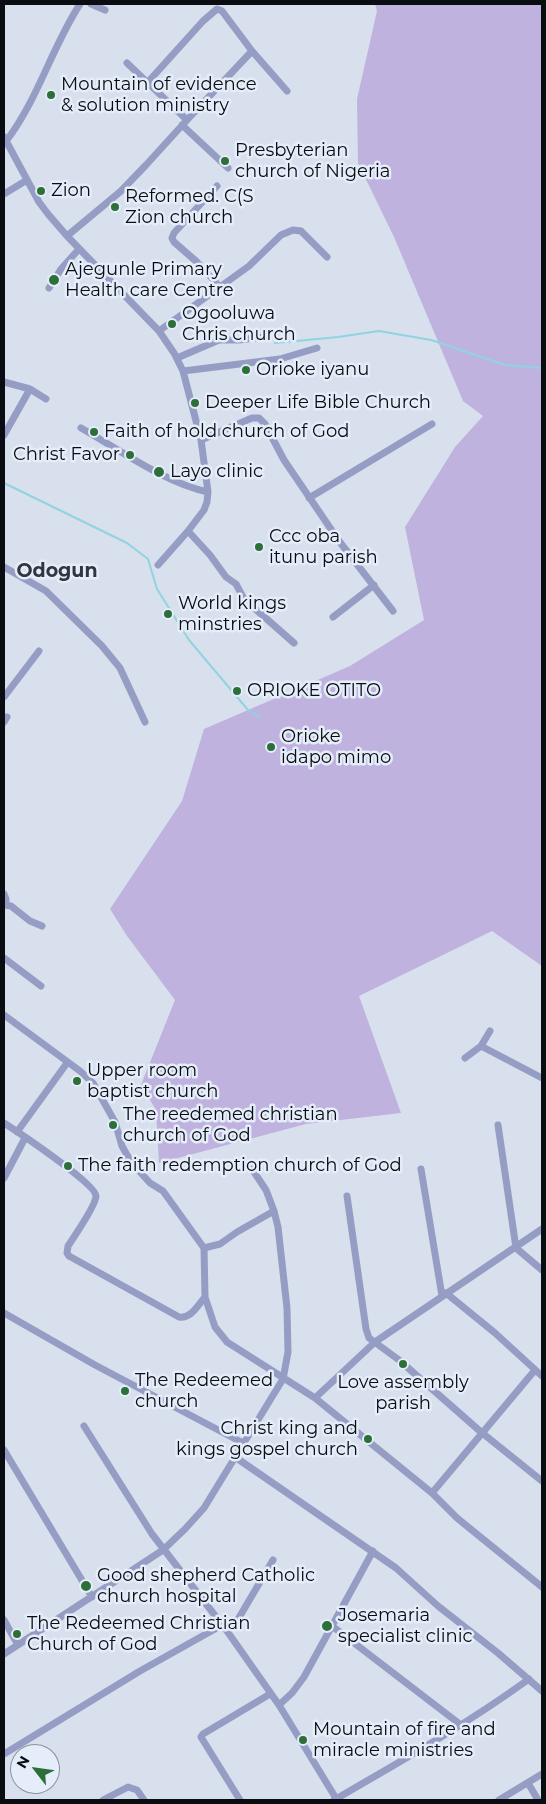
<!DOCTYPE html>
<html>
<head>
<meta charset="utf-8">
<style>
	body { margin:0 }
	#map { position:relative; width:546px; height:1804px; overflow:hidden; background:#d7e0ec; font-family:Montserrat,sans-serif }
	canvas { display:block }
	.frame { position:absolute; inset:0; border:5px solid #090c10; pointer-events:none }
	.north { position:absolute; left:10px; top:1744px; width:50px; height:50px; box-sizing:border-box; background:#e4edf9; border:1px solid #8c939c; border-radius:50%; rotate:300deg; font-size:14px; font-weight:700; line-height:20px; text-align:center; color:#090c10 }
	.north::after { content:''; display:block; margin:auto; width:18px; height:22px; background:#2d6f39; clip-path:polygon(50% 0,100% 100%,50% 72%,0 100%) }
</style>
</head>
<body>
<div id="map">
<canvas width="546" height="1804"></canvas>
<div class="frame"></div>
<div class="north">N</div>
</div>
<script>
const c = document.querySelector('canvas').getContext('2d');
c.lineJoin = 'round';
function fill(path, color) { c.fillStyle = color; c.fill(path, 'evenodd'); }
function strokePath(path, color, width, dash) { c.strokeStyle = color; c.lineWidth = width; c.lineCap = dash ? 'butt' : 'round'; c.setLineDash(dash || []); c.stroke(path); }
function write(font, color, halo, rows, align = 'center') {
  c.font = font + ' Montserrat,sans-serif'; c.lineWidth = 5; c.setLineDash([]); c.textBaseline = 'middle'; c.strokeStyle = halo; c.fillStyle = color; for (const [text, x, y, turn = 0] of rows) {
    c.save(); c.translate(x, y); c.rotate((+turn || 0) * Math.PI / 180); c.textAlign = isNaN(turn) ? turn : align; if (halo) c.strokeText(text, 0, 0); c.fillText(text, 0, 0); c.restore();
  }
}
fill(new Path2D(`
	M375 4H542V966L492 931 359 996 401 1113 306 1124 159 1163 156 1110 141 1085 175 1000 127 936 110 909 182 801 204 729 350 666 424 620 405 527 455 447 483 416 463 401 394 237 358 163 357 99 377 11Z`), '#bfb2de');
strokePath(new Path2D(`
	M275 343 338 337 379 331 431 340 505 365 542 368
	M4 483 127 543 148 559 157 589 189 640 248 710 260 717`), '#90d3e1', 2);
strokePath(new Path2D(`
	M91 4 105 10
	M127 63 187 120
	M148 82 203 21 217 9 222 11 252 51 287 91
	M182 125 228 168
	M4 137 39 202 48 214 67 236 159 331 174 353 183 371 201 440 208 492 207 502 204 510 188 531 158 565
	M7 140C38 99 52 47 80 4
	M217 186 174 233 172 238 174 242 197 262 220 287
	M4 194 27 180
	M67 236 121 191 146 165 187 120 252 51
	M49 288 61 269 79 249
	M159 331 249 266 281 235 293 230 301 231 327 257
	M177 358 219 340H239L263 337
	M183 371 280 359 317 348
	M4 382 30 389
	M81 428C120 450 165 483 208 492
	M4 435 30 389 46 399
	M201 440 252 418H259L265 424 284 460 339 541 393 611
	M309 498 432 424
	M188 531 210 555 226 577 236 584 244 599 294 643
	M4 567 46 591 102 646 120 668 145 722
	M333 617 374 585
	M4 697 39 651
	M4 722 7 717
	M4 894 6 899V904
	M4 905 11 906 30 921 42 926
	M4 958 41 986
	M4 1015 80 1071 93 1083 115 1122 122 1146 131 1162 150 1183 163 1191 204 1248 205 1297 215 1327 227 1342 315 1398 432 1493 457 1518 542 1587
	M481 1046 542 1078
	M465 1058 481 1046 490 1031
	M4 1123C18 1132 96 1184 96 1196 96 1205 74 1237 68 1246L67 1253 69 1256 179 1317C191 1319 198 1305 205 1297
	M498 1125 516 1248 542 1270
	M17 1132 67 1063
	M421 1169 442 1296
	M4 1178 25 1138
	M347 1196 366 1329 369 1338 399 1360 481 1432 542 1481
	M204 1248 220 1244 237 1232 274 1211
	M446 1293 495 1333 542 1376
	M4 1313 95 1365 243 1443
	M315 1398 375 1342 542 1229
	M84 1426 152 1534 227 1631 279 1705 337 1800
	M4 1450 92 1597
	M235 1457 396 1568 438 1606 498 1653 542 1691
	M432 1493 535 1370
	M4 1620 18 1645
	M332 1626 461 1725
	M227 1631 237 1621 273 1560
	M4 1654 163 1550 185 1529 204 1508 283 1379 288 1352 287 1308 278 1227 274 1211 266 1190 252 1169
	M279 1705 292 1693 304 1677 373 1551
	M4 1754 140 1671 222 1625
	M528 1783 538 1800
	M103 1800 128 1787 137 1790 144 1800
	M240 1800 201 1737 203 1734 270 1694
	M334 1800C400 1762 467 1724 529 1679
	M499 1800 542 1774`), '#969dc4', 7);
for (const [x, y, r, color] of [
	[51,95,5,"#2d6f39"],
	[225,161,5,"#2d6f39"],
	[41,191,5,"#2d6f39"],
	[115,207,5,"#2d6f39"],
	[54,280,6,"#2d6f39"],
	[172,324,5,"#2d6f39"],
	[246,370,5,"#2d6f39"],
	[195,403,5,"#2d6f39"],
	[94,432,5,"#2d6f39"],
	[130,455,5,"#2d6f39"],
	[159,472,6,"#2d6f39"],
	[259,547,5,"#2d6f39"],
	[168,614,5,"#2d6f39"],
	[237,691,5,"#2d6f39"],
	[271,747,5,"#2d6f39"],
	[77,1081,5,"#2d6f39"],
	[113,1125,5,"#2d6f39"],
	[68,1166,5,"#2d6f39"],
	[403,1364,5,"#2d6f39"],
	[125,1391,5,"#2d6f39"],
	[368,1439,5,"#2d6f39"],
	[86,1586,6,"#2d6f39"],
	[327,1626,6,"#2d6f39"],
	[17,1634,5,"#2d6f39"],
	[303,1740,5,"#2d6f39"]
]) { const dot = new Path2D(); dot.arc(x, y, r, 0, 2 * Math.PI); c.fillStyle = color; c.fill(dot); strokePath(dot, '#e4edf9', 2); }
write('18px', '#090c10', '#e4edf9', [
	["Mountain of evidence",61,85],
	["& solution ministry",61,106],
	["Presbyterian",235,151],
	["church of Nigeria",235,172],
	["Zion",51,191],
	["Reformed. C(S",125,197],
	["Zion church",125,218],
	["Ajegunle Primary",65,270],
	["Health care Centre",65,291],
	["Ogooluwa",182,314],
	["Chris church",182,335],
	["Orioke iyanu",256,370],
	["Deeper Life Bible Church",205,403],
	["Faith of hold church of God",104,432],
	["Christ Favor",120,455,"right"],
	["Layo clinic",170,472],
	["Ccc oba",269,537],
	["itunu parish",269,558],
	["World kings",178,604],
	["minstries",178,625],
	["ORIOKE OTITO",247,691],
	["Orioke",281,737],
	["idapo mimo",281,758],
	["Upper room",87,1071],
	["baptist church",87,1092],
	["The reedemed christian",123,1115],
	["church of God",123,1136],
	["The faith redemption church of God",78,1166],
	["The Redeemed",135,1381],
	["church",135,1402],
	["Love assembly",403,1383,"center"],
	["parish",403,1404,"center"],
	["Christ king and",358,1429,"right"],
	["kings gospel church",358,1450,"right"],
	["Good shepherd Catholic",97,1576],
	["church hospital",97,1597],
	["Josemaria",338,1616],
	["specialist clinic",338,1637],
	["The Redeemed Christian",27,1624],
	["Church of God",27,1645],
	["Mountain of fire and",313,1730],
	["miracle ministries",313,1751]
], 'left');
write('bold 19px', '#303740', '#e4edf9', [
	["Odogun",57,571]
]);
</script>
</body>
</html>
